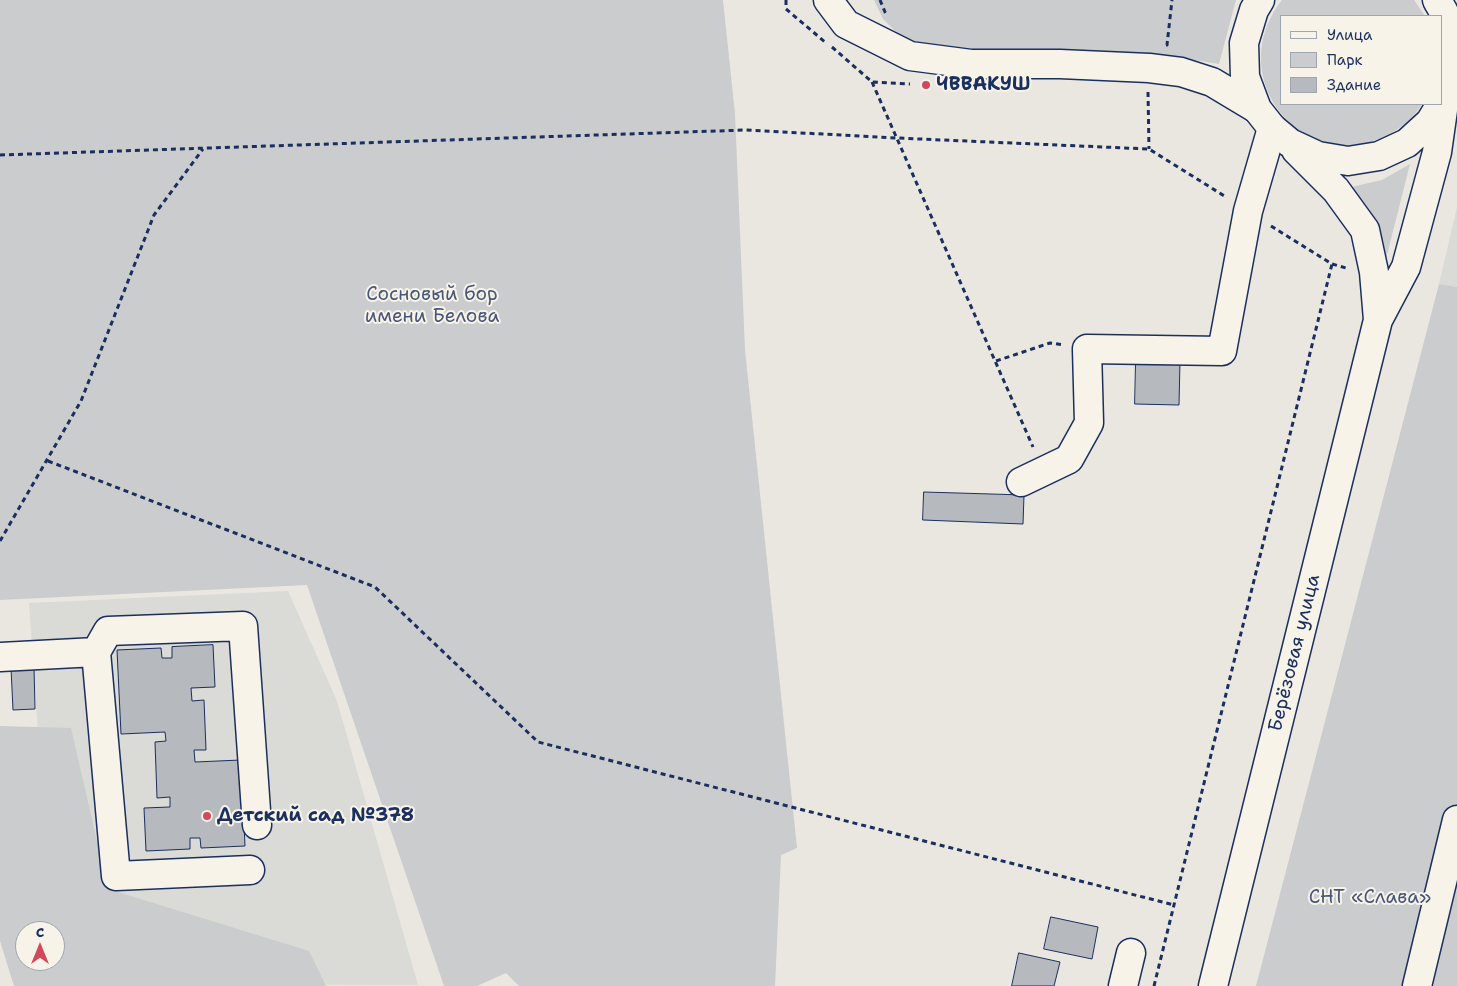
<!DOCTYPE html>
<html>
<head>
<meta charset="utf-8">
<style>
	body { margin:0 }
	#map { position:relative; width:1457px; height:986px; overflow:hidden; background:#eae7e0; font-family:"Shantell Sans",sans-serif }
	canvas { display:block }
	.legend { position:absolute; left:1280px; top:15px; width:162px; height:90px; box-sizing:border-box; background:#f7f3e8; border:1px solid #9fa5b1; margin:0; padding:6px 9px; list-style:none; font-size:15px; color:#1b2f5e }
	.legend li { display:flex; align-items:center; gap:10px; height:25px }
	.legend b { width:25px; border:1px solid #9fa5b1 }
	.north { position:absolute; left:15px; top:921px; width:50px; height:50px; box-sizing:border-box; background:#f7f3e8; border:1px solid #9fa5b1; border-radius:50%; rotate:0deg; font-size:14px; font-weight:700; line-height:20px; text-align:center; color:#1b2f5e }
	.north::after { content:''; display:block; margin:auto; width:18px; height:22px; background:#d1495b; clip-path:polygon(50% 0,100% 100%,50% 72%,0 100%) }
</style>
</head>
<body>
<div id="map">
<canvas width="1457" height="986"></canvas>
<ul class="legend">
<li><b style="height:6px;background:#f7f3e8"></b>Улица</li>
<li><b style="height:14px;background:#cbcccd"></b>Парк</li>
<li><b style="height:14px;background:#b6babf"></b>Здание</li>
</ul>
<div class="north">С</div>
</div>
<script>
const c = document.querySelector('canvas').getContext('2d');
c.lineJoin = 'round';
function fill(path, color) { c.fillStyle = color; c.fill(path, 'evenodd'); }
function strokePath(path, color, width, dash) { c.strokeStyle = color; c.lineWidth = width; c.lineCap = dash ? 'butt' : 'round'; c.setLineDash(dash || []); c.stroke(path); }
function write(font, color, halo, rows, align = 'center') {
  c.font = font + ' "Shantell Sans",sans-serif'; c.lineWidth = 4; c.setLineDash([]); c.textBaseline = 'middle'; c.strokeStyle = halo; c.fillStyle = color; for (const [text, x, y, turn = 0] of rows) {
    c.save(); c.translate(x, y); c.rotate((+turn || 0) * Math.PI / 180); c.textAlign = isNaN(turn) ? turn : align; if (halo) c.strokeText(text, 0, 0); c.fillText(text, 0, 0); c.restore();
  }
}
fill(new Path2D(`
	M1457 207V287L1439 284Z
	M288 591 337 701 418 985 56 984 55 931H52L29 603Z`), '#dadad6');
fill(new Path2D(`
	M0 0H723L735 114 745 350 797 848 781 855 775 986H519L506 973 477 986H444L307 585 0 600Z
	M874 0H1236L1219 64 1156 54 923 48 905 41 883 19Z
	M1282 0H1414L1425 16H1281V104H1422C1414 118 1400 129 1385 136 1301 176 1222 76 1282 0Z
	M1410 164 1386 259 1369 214 1347 188 1382 180Z
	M1439 284 1457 287V986H1256Z
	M0 726 71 728 108 889 309 951 326 986H14L0 941ZM25 931H55V961H25Z`), '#cbcccd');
const building = new Path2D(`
	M1136 360 1180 361 1179 405 1135 404Z
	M924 492 1024 495 1023 524 923 520Z
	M213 645 215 687 191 688 192 701 204 700 206 750H194L195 762 241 760 245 846 201 848 200 838H190V849L146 851 144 808 170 807V797L157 798 155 742 166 741 165 732 121 734 117 650 161 648 162 658H172V647Z
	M34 667 35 709 13 710 11 668Z
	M1051 917 1098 927 1092 959 1044 949Z
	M1019 953 1060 962 1054 986H1012Z`);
fill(building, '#b6babf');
strokePath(building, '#1b2f5e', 1);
const minor = new Path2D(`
	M828 0 846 24 910 56 971 64H1060L1149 68 1181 72 1212 82 1257 109
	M1021 482 1069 459 1089 423 1087 349 1222 351 1248 211 1272 128
	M96 652 108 631 243 626 257 825
	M0 657 96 652 116 876 250 870
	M1123 986 1131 953
	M1417 986 1457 820`);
const major = new Path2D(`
	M1260 0 1254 10 1244 43 1245 77 1257 109 1272 128 1290 143 1318 156 1348 161 1379 156 1407 143 1430 122 1441 104
	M1437 0C1440 6 1444 11 1446 17 1457 44 1456 78 1441 104
	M1296 150 1336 190 1365 230 1374 272 1378 320
	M1213 986 1378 320 1406 267 1437 152 1445 96`);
strokePath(minor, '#1b2f5e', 31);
strokePath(major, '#1b2f5e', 31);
strokePath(new Path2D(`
	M786 0V9L825 42
	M880 0 885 12 888 15
	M1166 45H1167L1172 0
	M832 47 872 82 910 84
	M872 82 1033 447
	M1148 92 1149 149
	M0 155 746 130 897 138 1149 149 1226 197
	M1271 226 1332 264 1346 268
	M996 361 1050 343 1064 345
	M48 461 375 587 538 742 1174 905
	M0 541 81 401 154 215 203 149
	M1154 986 1332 264`), '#1b2f5e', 3, [5, 4]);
strokePath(minor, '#f7f3e8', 28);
strokePath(major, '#f7f3e8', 28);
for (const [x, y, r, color] of [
	[926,85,5,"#d1495b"],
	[207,816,5,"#d1495b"]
]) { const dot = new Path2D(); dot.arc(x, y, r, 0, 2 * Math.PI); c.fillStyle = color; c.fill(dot); strokePath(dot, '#f7f3e8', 2); }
write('bold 19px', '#1b2f5e', '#f7f3e8', [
	["ЧВВАКУШ",936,85],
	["Детский сад №378",217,816]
], 'left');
write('19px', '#47567a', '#f7f3e8', [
	["Сосновый бор",432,295],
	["имени Белова",432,317],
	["СНТ «Слава»",1370,898]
]);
write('19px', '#1b2f5e', '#f7f3e8', [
	["Берёзовая улица",1295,653,-76]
]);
</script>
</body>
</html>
